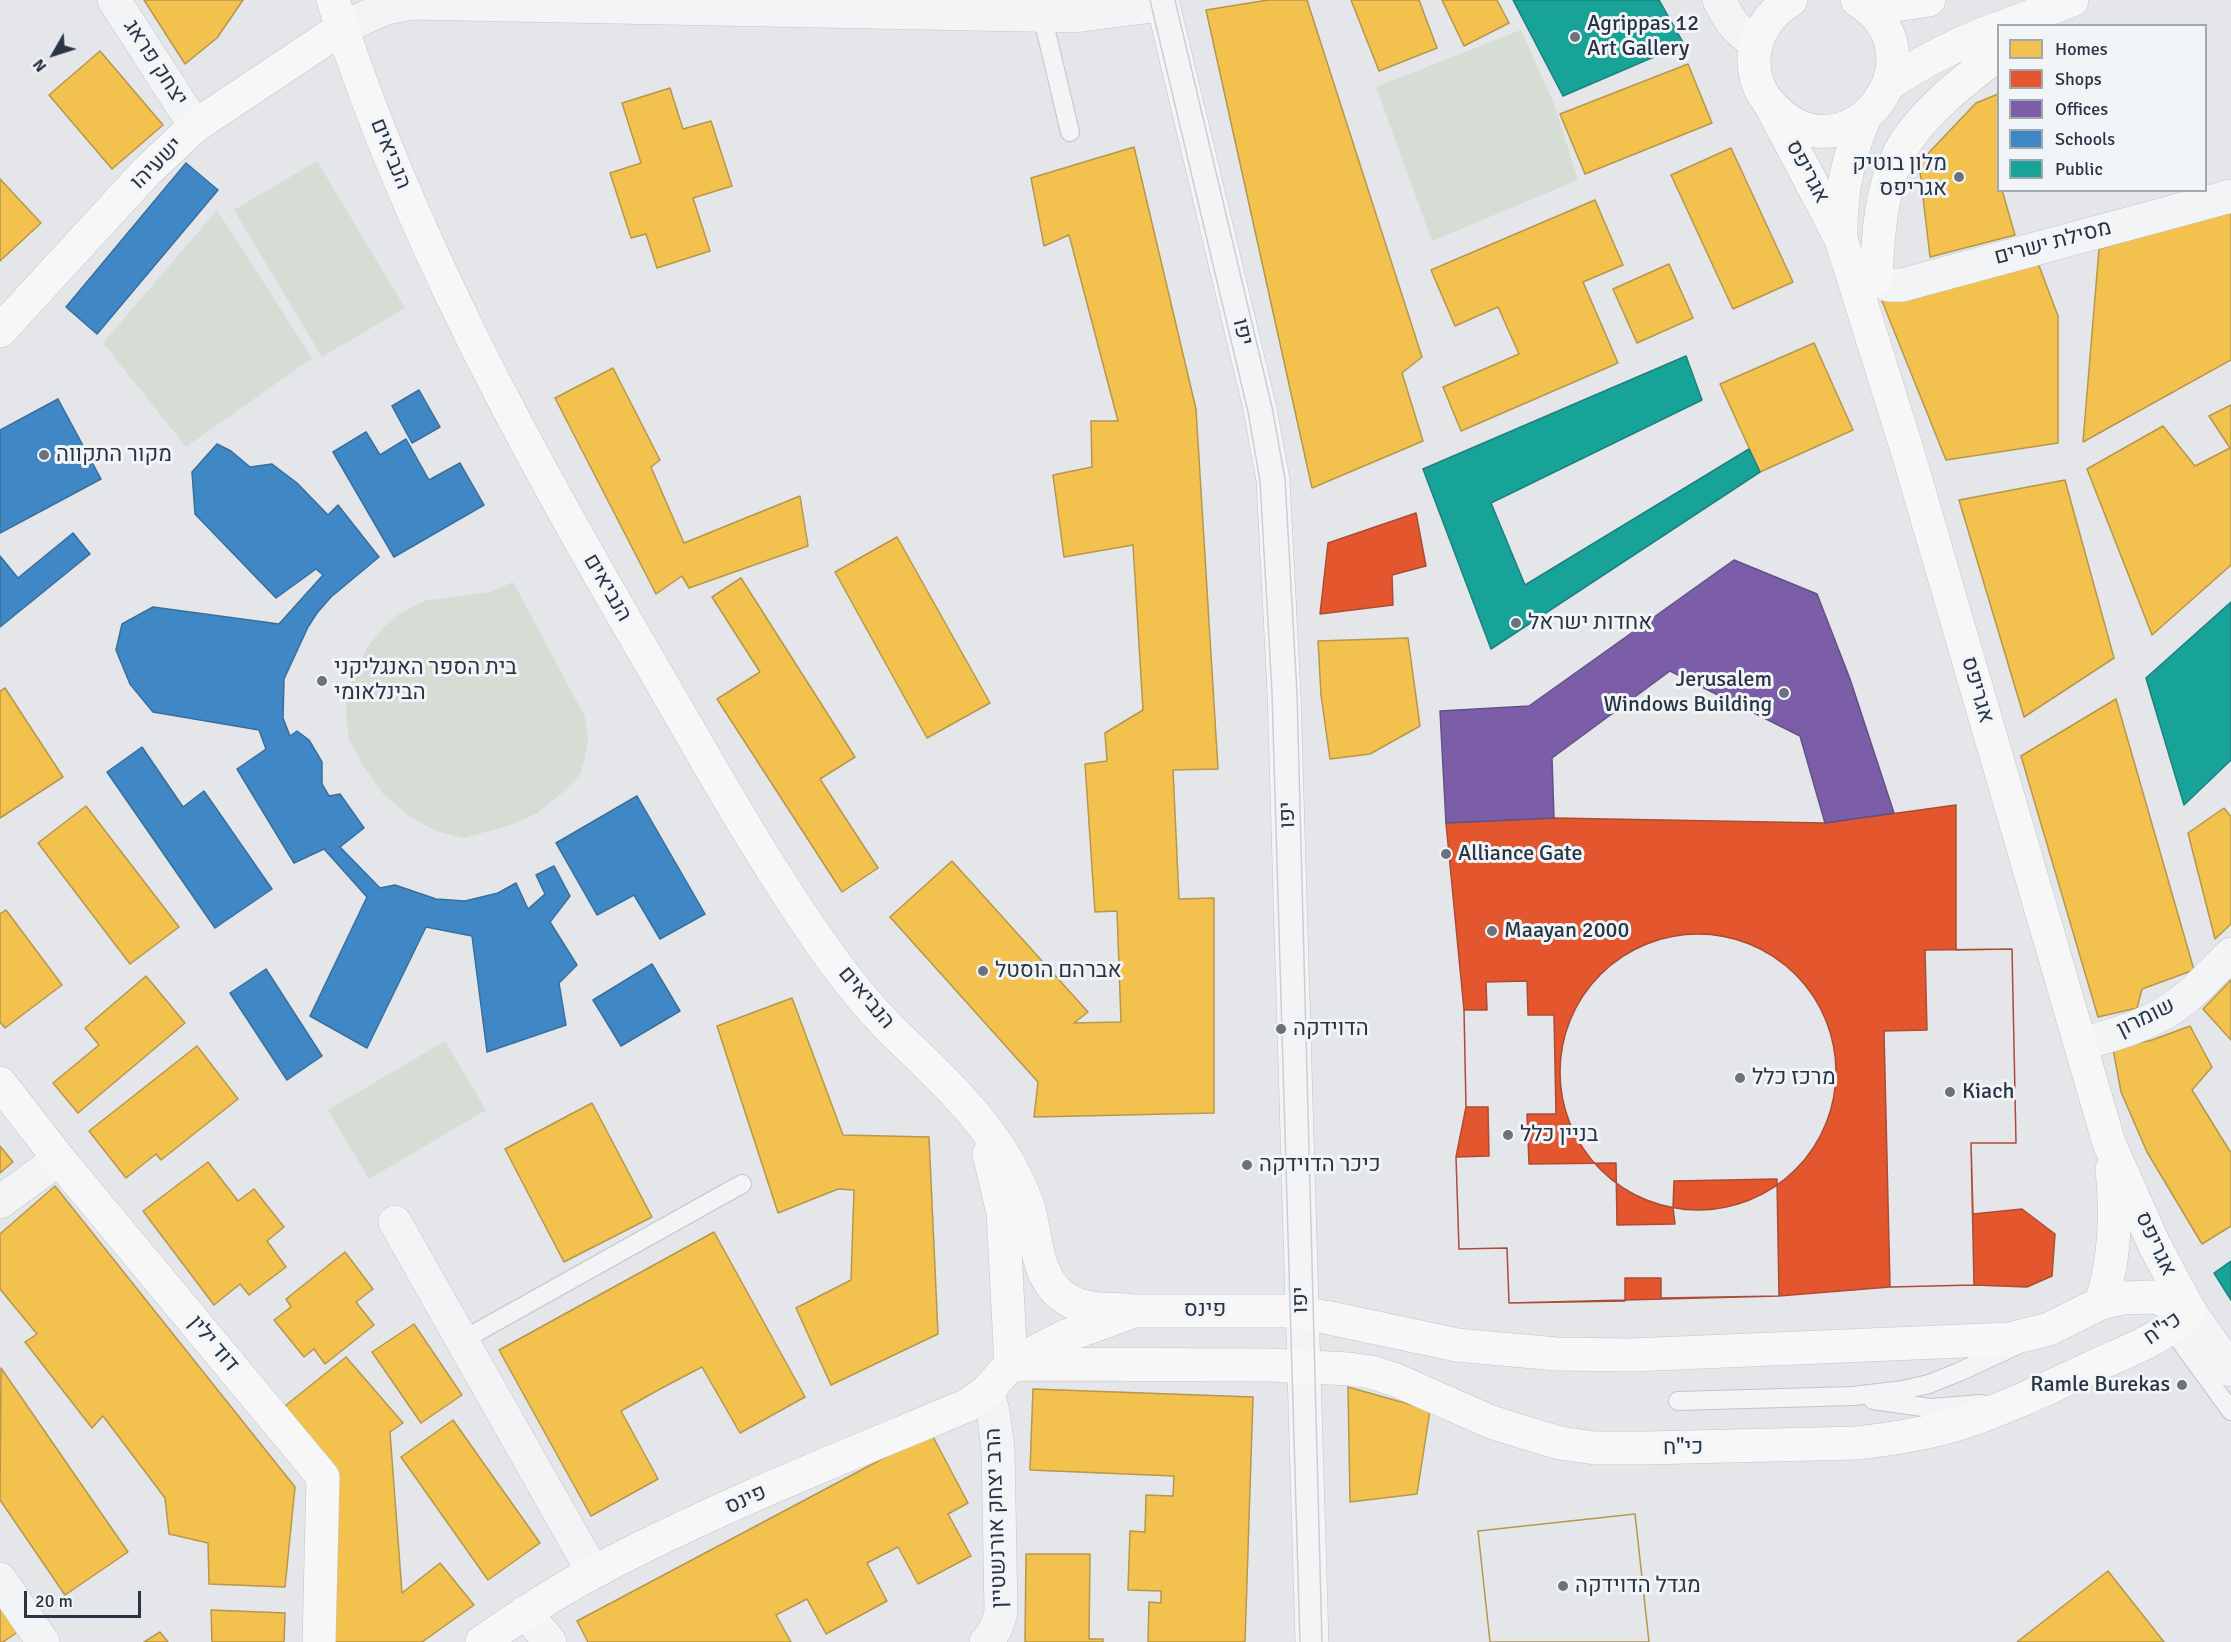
<!DOCTYPE html>
<html>
<head>
<meta charset="utf-8">
<style>
	body { margin:0 }
	#map { position:relative; width:2231px; height:1642px; overflow:hidden; background:#e4e6e9; font-family:Signika,sans-serif }
	canvas { display:block }
	.legend { position:absolute; left:1997px; top:24px; width:210px; height:168px; box-sizing:border-box; background:#f2f5f8; border:2px solid #a2a8b0; margin:0; padding:8px 10px; list-style:none; font-size:18px; color:#293444 }
	.legend li { display:flex; align-items:center; gap:12px; height:30px }
	.legend b { width:30px; border:2px solid #a2a8b0 }
	.north { position:absolute; left:24px; top:24px; width:60px; height:60px; -webkit-text-stroke:4px #f2f5f8; paint-order:stroke; rotate:231deg; font-size:16px; font-weight:700; line-height:24px; text-align:center; color:#293444 }
	.north::after { content:''; display:block; margin:auto; width:21px; height:27px; background:#293444; clip-path:polygon(50% 0,100% 100%,50% 72%,0 100%) }
	.scale { position:absolute; left:24px; top:1591px; width:117px; height:27px; box-sizing:border-box; border:3px solid #293444; border-top:0; padding-left:8px; font-size:18px; line-height:21px; white-space:nowrap; color:#293444; -webkit-text-stroke:4px #f2f5f8; paint-order:stroke }
</style>
</head>
<body>
<div id="map">
<canvas width="2231" height="1642"></canvas>
<ul class="legend">
<li><b style="height:16px;background:#f2c14e"></b>Homes</li>
<li><b style="height:16px;background:#e4572e"></b>Shops</li>
<li><b style="height:16px;background:#7b5ea7"></b>Offices</li>
<li><b style="height:16px;background:#3f88c5"></b>Schools</li>
<li><b style="height:16px;background:#17a398"></b>Public</li>
</ul>
<div class="north">N</div>
<div class="scale">20 m</div>
</div>
<script>
const c = document.querySelector('canvas').getContext('2d');
c.lineJoin = 'round';
function fill(path, color) { c.fillStyle = color; c.fill(path, 'evenodd'); }
function strokePath(path, color, width, dash) { c.strokeStyle = color; c.lineWidth = width; c.lineCap = dash ? 'butt' : 'round'; c.setLineDash(dash || []); c.stroke(path); }
function write(font, color, halo, rows, align = 'center') {
  c.font = font + ' Signika,Heebo,sans-serif'; c.lineWidth = 6; c.setLineDash([]); c.textBaseline = 'middle'; c.strokeStyle = halo; c.fillStyle = color; for (const [text, x, y, turn = 0] of rows) {
    c.save(); c.translate(x, y); c.rotate((+turn || 0) * Math.PI / 180); c.textAlign = isNaN(turn) ? turn : align; if (halo) c.strokeText(text, 0, 0); c.fillText(text, 0, 0); c.restore();
  }
}
fill(new Path2D(`
	M1521 30 1554 104 1578 180 1432 241 1376 87Z
	M317 161 405 308 322 357 234 210Z
	M217 210 312 358 186 447 103 343Z
	M513 582 585 717 588 739 585 757 580 775 561 794 537 813 511 825 463 838 436 831 412 818 384 795 362 764 349 740 346 714 347 691 367 648 383 628 398 615 424 601 490 592Z
	M445 1041 486 1110 369 1179 328 1110Z`), '#d5ddd4');
const homes = new Path2D(`
	M144 0H243L217 38 185 64Z
	M1268 0H1307L1422 357 1402 373 1423 441 1312 488 1206 10Z
	M1351 0H1419L1437 48 1379 71Z
	M1442 0H1497L1509 23 1464 46Z
	M100 51 163 125 112 169 49 95Z
	M1688 64 1712 123 1585 174 1560 114Z
	M670 88 683 129 711 121 732 186 693 198 710 251 657 268 646 234 631 238 610 173 641 163 622 103Z
	M1998 94V190H2002L2015 235 1930 257 1919 163 1976 103Z
	M1134 147 1196 409 1218 769 1173 770 1179 899 1214 898V1113L1034 1117 1038 1082 890 917 952 861 1088 1012 1074 1023 1121 1022 1117 911 1095 912 1085 764 1107 761 1105 733 1143 710 1133 545 1064 557 1053 475 1092 467 1091 421H1118L1069 235 1044 246 1031 178Z
	M1731 148 1793 282 1733 309 1671 175Z
	M0 179 41 223 0 261Z
	M1595 200 1623 265 1583 282 1618 363 1461 431 1443 387 1519 354 1498 307 1455 326 1431 270Z
	M2231 210V360L2083 442 2099 249Z
	M2038 263 2058 316V443L1946 460 1882 301Z
	M1669 264 1693 318 1637 343 1613 289Z
	M1814 343 1853 430 1760 472 1720 384Z
	M613 368 660 460 651 467 684 543 800 496 808 546 689 588 682 576 656 594 555 398Z
	M2231 405V565L2152 635 2087 469 2163 426 2195 466 2230 448 2209 416Z
	M2065 480 2114 658 2024 717 1959 500Z
	M897 537 990 703 927 738 835 572Z
	M741 578 855 757 820 779 878 868 842 892 717 699 760 672 712 597Z
	M1408 638 1420 726 1370 754 1330 759 1321 695 1318 641Z
	M5 688 63 777 0 818V691Z
	M2116 699 2194 970 2142 989 2137 1008 2098 1017 2021 756Z
	M86 806 179 927 130 964 38 843Z
	M2224 808 2231 817V924L2215 939 2188 833Z
	M6 910 62 985 5 1028 0 1022V914Z
	M146 976 185 1023 78 1113 53 1083 99 1045 85 1028Z
	M2231 980V1040L2203 1009Z
	M792 998 843 1135 929 1137 938 1334 831 1385 796 1308 851 1280 854 1190 838 1189 778 1213 717 1026Z
	M2190 1026 2212 1067 2192 1090 2231 1153V1226L2202 1244 2147 1152 2121 1092 2113 1049 2152 1040Z
	M197 1046 238 1099 161 1160 156 1154 126 1178 89 1131Z
	M592 1103 652 1217 564 1262 505 1149Z
	M0 1146 13 1162 0 1173Z
	M208 1162 238 1201 254 1189 284 1227 267 1241 286 1267 249 1295 240 1284 214 1305 143 1211Z
	M55 1186 295 1487 285 1587 209 1584 208 1543 169 1534 165 1498 103 1416 92 1428 25 1342 37 1334 0 1289V1234Z
	M714 1232 805 1397 740 1433 702 1367 660 1389 621 1411 658 1479 591 1516 499 1350Z
	M345 1252 373 1289 356 1302 374 1325 325 1364 314 1349 304 1357 274 1320 291 1307 286 1299Z
	M414 1324 462 1395 421 1423 372 1352Z
	M346 1357 403 1423 390 1432 402 1593 440 1563 474 1605 422 1642H332L337 1471 285 1406Z
	M1 1368 128 1552 65 1595 0 1500Z
	M1348 1387 1430 1410 1417 1494 1350 1502Z
	M1033 1389 1253 1397 1245 1642H1148L1149 1602 1161 1603V1591L1128 1590 1130 1531 1145 1532 1146 1495 1173 1496 1174 1476 1030 1470Z
	M453 1420 540 1543 488 1580 401 1457Z
	M931 1433 968 1503 948 1514 971 1556 918 1584 898 1547 867 1563 887 1601 826 1634 807 1599 776 1615 791 1642H588L577 1621Z
	M1635 1514 1649 1642H1490L1478 1531Z
	M1635 1514 1649 1642H1490L1478 1531Z
	M1026 1554H1090L1089 1639H1103V1642H1025Z
	M2108 1571 2164 1642H2017Z
	M0 1605 19 1631 3 1642H0Z
	M211 1610 285 1613 284 1642H212Z
	M160 1632 168 1642H144Z`);
fill(homes, '#f2c14e');
strokePath(homes, '#b6974b', 1.5);
const shops = new Path2D(`
	M1416 513 1426 566 1392 575 1393 605 1320 614 1328 543Z
	M1956 805V950L2012 949 2016 1143H1971L1973 1214 2022 1209 2055 1234 2052 1276 2027 1287 1974 1285 1890 1287 1779 1296 1509 1303 1507 1248 1459 1249 1456 1157 1466 1107 1464 1010 1446 823 1554 818 1825 823Z
	M1560 1072a138 138 0 1 1 276 0a138 138 0 1 1-276 0Z
	M2012 949 2016 1143H1971L1974 1285 1890 1287 1884 1031 1927 1030 1925 950Z
	M1527 981 1528 1015H1554L1556 1114H1527L1529 1164 1616 1163 1617 1225 1675 1224 1673 1208 1674 1181 1777 1179 1779 1296 1661 1298V1278H1625V1301L1509 1303 1507 1248 1459 1249 1456 1157 1489 1156 1488 1107H1466L1464 1010H1487L1486 982Z`);
fill(shops, '#e4572e');
strokePath(shops, '#ac4c35', 1.5);
const offices = new Path2D(`
	M1734 560 1817 594 1850 679 1894 813 1825 823 1800 736 1670 671 1552 758 1554 818 1446 823 1440 711 1529 706Z`);
fill(offices, '#7b5ea7');
strokePath(offices, '#625189', 1.5);
const schools = new Path2D(`
	M186 163 218 190 97 334 66 307Z
	M419 390 440 427 412 443 392 406Z
	M58 399 101 479 0 533V430Z
	M366 432 380 455 406 439 429 480 460 463 484 505 394 557 333 452Z
	M217 444 231 451 250 467 272 464 297 483 328 515 338 505 379 557 331 597 317 613 308 627 284 679 283 718 290 736 297 731 309 740 322 762V784L329 796 340 794 364 828 340 847 380 888 395 885 436 899 465 901 498 893 516 883 528 909 545 894 536 875 554 866 570 896 550 922 577 965 559 983 566 1025 487 1052 472 936 426 927 367 1048 310 1016 367 897 324 849 294 863 237 769 266 749 259 730 153 712 130 684 116 650 122 624 153 607 279 624 323 575 316 569 276 598 195 514 192 472Z
	M73 533 90 554 0 627V556L18 578Z
	M142 747 183 807 204 791 272 889 215 928 107 772Z
	M637 796 705 914 660 939 634 895 597 915 556 843Z
	M652 964 680 1011 621 1046 593 1000Z
	M266 969 322 1056 287 1080 230 993Z`);
fill(schools, '#3f88c5');
strokePath(schools, '#386f9e', 1.5);
const public = new Path2D(`
	M1513 0H1659L1684 44 1563 96Z
	M1686 356 1702 400 1491 503 1525 585 1749 449 1760 472 1491 649 1423 469Z
	M2231 602V760L2184 805 2146 678Z
	M2231 1261V1300L2214 1273Z`);
fill(public, '#17a398');
strokePath(public, '#1c827f', 1.5);
const lane = new Path2D(`
	M1042 15 1070 132
	M2170 1327 2231 1411
	M461 1341 742 1184
	M1873 1400 1930 1408 1982 1404
	M1678 1401 1853 1396 1903 1390 1929 1384 1959 1372 2015 1346`);
const street = new Path2D(`
	M114 0 195 126
	M380 0 409 3 1075 16 1152 6
	M1162 0 1260 409 1273 480 1284 693 1312 1642
	M1719 0C1729 19 1736 34 1757 41
	M342 28 386 8 408 4
	M1876 279 1888 285H1902L2231 196
	M2080 1044C2118 1034 2157 1023 2187 997 2203 984 2216 968 2231 954
	M0 1202 59 1159
	M395 1222 593 1572
	M2189 1310 2231 1370
	M0 1579 43 1642
	M525 1612 550 1642
	M986 1642C995 1633 999 1623 1001 1611L998 1449 993 1411 987 1391`);
const secondary = new Path2D(`
	M333 0C406 231 526 450 648 659 706 759 762 861 829 955 852 987 877 1017 906 1044 940 1077 974 1109 1000 1149 1012 1167 1021 1186 1028 1206 1038 1240 1035 1284 1072 1302 1088 1310 1108 1309 1126 1310
	M1791 0C1769 13 1753 37 1754 64 1755 83 1764 100 1778 112 1850 179 1946 56 1857 0
	M1870 9 1929 0
	M2005 26 2072 0
	M1889 84C1924 60 1959 43 1998 28
	M1771 106 1841 239 1908 453 2109 1143 2154 1244 2189 1310
	M1841 234C1841 189 1848 157 1865 117
	M1876 279C1878 233 1881 179 1907 140 1931 105 1966 80 1998 54
	M0 331 147 171 195 126 342 28
	M0 1083 59 1159 323 1477 319 1642
	M989 1154 1003 1213 1011 1364
	M2101 1303C2115 1259 2117 1215 2112 1169
	M1016 1364 1268 1365 1349 1369 1371 1372 1396 1380 1491 1422 1526 1433 1560 1443 1595 1448H1647L1857 1443C1892 1439 1927 1434 1961 1423 2008 1408 2054 1385 2099 1364 2130 1350 2167 1337 2189 1310
	M482 1642C518 1617 555 1592 594 1572 714 1508 842 1458 968 1405L987 1391 1011 1364 1066 1336 1134 1311H1289L1330 1318 1457 1345 1557 1354 1632 1355 2009 1339 2049 1329 2101 1303 2123 1298 2155 1297 2189 1310`);
strokePath(lane, '#c2c4c7', 20);
strokePath(street, '#c2c4c7', 34);
strokePath(secondary, '#c2c4c7', 34);
strokePath(lane, '#f3f4f6', 18);
strokePath(street, '#f3f4f6', 33);
strokePath(secondary, '#f7f7f7', 33);
strokePath(new Path2D(`
	M1150 0 1248 412 1260 481 1272 693 1300 1642
	M1175 0 1272 407 1285 479 1297 693 1322 1642`), '#ccced1', 1.5);
for (const [x, y, r, color] of [
	[1575,37,6,"#6a727e"],
	[1959,177,6,"#6a727e"],
	[44,455,6,"#6a727e"],
	[1516,623,6,"#6a727e"],
	[322,681,6,"#6a727e"],
	[1784,693,6,"#6a727e"],
	[1446,854,6,"#6a727e"],
	[1492,931,6,"#6a727e"],
	[983,971,6,"#6a727e"],
	[1281,1029,6,"#6a727e"],
	[1740,1078,6,"#6a727e"],
	[1950,1092,6,"#6a727e"],
	[1508,1135,6,"#6a727e"],
	[1247,1165,6,"#6a727e"],
	[2182,1385,6,"#6a727e"],
	[1563,1586,6,"#6a727e"]
]) { const dot = new Path2D(); dot.arc(x, y, r, 0, 2 * Math.PI); c.fillStyle = color; c.fill(dot); strokePath(dot, '#f2f5f8', 2); }
write('22px', '#293444', '#f2f5f8', [
	["Agrippas 12",1587,24],
	["Art Gallery",1587,49],
	["מלון בוטיק",1947,164,"right"],
	["אגריפס",1947,189,"right"],
	["מקור התקווה",56,455],
	["אחדות ישראל",1528,623],
	["בית הספר האנגליקני",334,668],
	["הבינלאומי",334,693],
	["Jerusalem",1772,680,"right"],
	["Windows Building",1772,705,"right"],
	["Alliance Gate",1458,854],
	["Maayan 2000",1504,931],
	["אברהם הוסטל",995,971],
	["הדוידקה",1293,1029],
	["מרכז כלל",1752,1078],
	["Kiach",1962,1092],
	["בניין כלל",1520,1135],
	["כיכר הדוידקה",1259,1165],
	["Ramle Burekas",2170,1385,"right"],
	["מגדל הדוידקה",1575,1586]
], 'left');
write('22px', '#293444', '#f2f5f8', [
	["יצחק פראג",155,63,57],
	["הנביאים",390,154,68],
	["ישעיהו",157,164,-45],
	["אגריפס",1807,172,62],
	["מסילת ישרים",2053,243,-15],
	["יפו",1242,332,77],
	["הנביאים",607,588,60],
	["אגריפס",1977,690,74],
	["יפו",1288,815,-92],
	["הנביאים",866,998,50],
	["שומרון",2146,1018,-26],
	["אגריפס",2155,1244,65],
	["יפו",1301,1300,-91],
	["פינס",1205,1310],
	["כי\"ח",2163,1329,-35],
	["דוד ילין",213,1344,50],
	["כי\"ח",1683,1448,-1],
	["פינס",746,1500,-24],
	["הרב יצחק אורנשטיין",997,1518,-92]
]);
</script>
</body>
</html>
